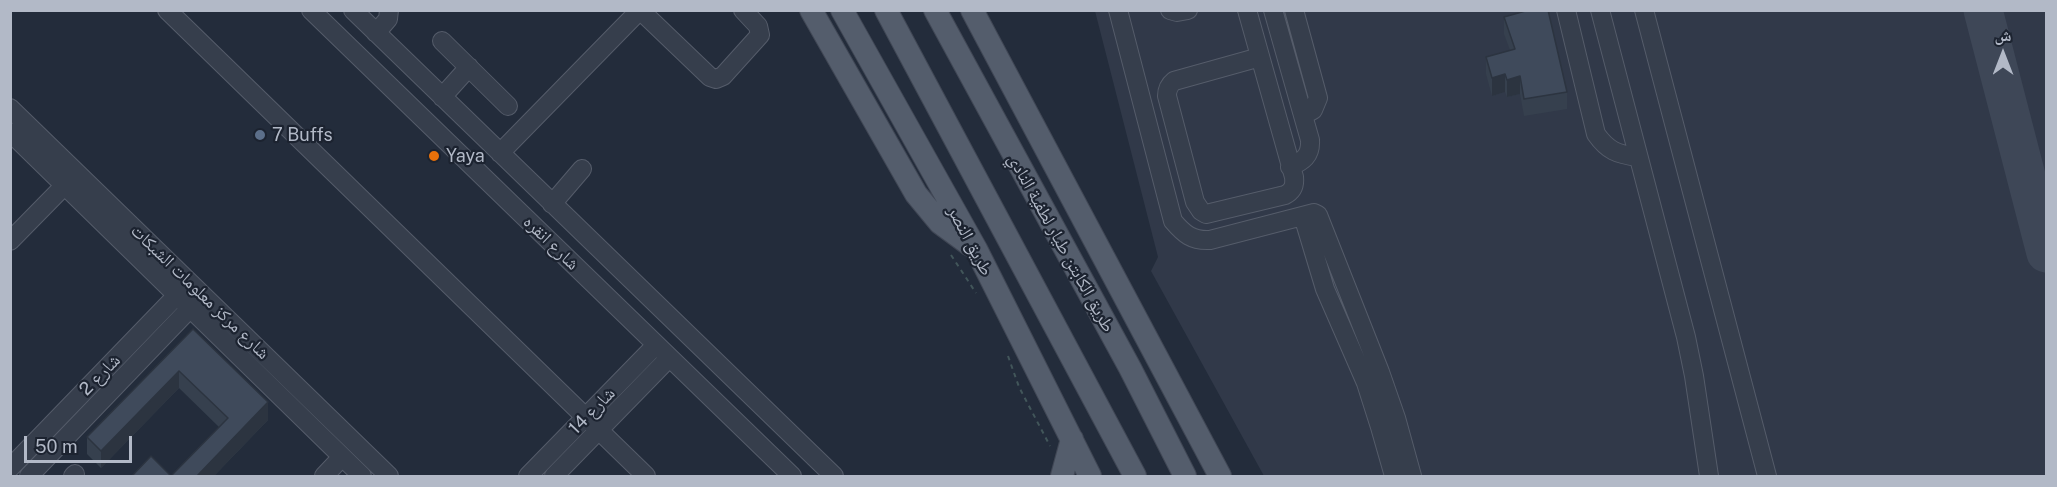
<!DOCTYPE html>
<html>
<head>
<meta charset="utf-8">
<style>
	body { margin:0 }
	#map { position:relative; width:2057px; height:487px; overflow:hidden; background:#232c3b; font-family:"Public Sans","Noto Naskh Arabic",sans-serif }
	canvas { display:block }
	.frame { position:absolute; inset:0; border:12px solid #b2b9c7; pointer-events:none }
	.north { position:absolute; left:1973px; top:24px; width:60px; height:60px; -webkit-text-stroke:4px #1c2330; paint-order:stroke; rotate:0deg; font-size:16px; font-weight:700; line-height:24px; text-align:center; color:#b2b9c7 }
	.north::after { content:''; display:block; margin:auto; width:21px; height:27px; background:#b2b9c7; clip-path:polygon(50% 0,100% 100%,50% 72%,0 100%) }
	.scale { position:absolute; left:24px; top:436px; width:108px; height:27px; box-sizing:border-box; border:3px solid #b2b9c7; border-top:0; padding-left:8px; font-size:18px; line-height:21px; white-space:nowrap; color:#b2b9c7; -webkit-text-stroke:4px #1c2330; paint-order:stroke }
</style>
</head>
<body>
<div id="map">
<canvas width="2057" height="487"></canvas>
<div class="frame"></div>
<div class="north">ش</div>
<div class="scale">50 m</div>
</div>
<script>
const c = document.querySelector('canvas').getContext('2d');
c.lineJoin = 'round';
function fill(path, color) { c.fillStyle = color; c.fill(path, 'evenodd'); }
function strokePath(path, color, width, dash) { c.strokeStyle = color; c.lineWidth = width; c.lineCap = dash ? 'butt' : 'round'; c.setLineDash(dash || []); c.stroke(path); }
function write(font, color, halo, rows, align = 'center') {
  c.font = font + ' "Public Sans","Noto Naskh Arabic",sans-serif'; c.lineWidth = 4.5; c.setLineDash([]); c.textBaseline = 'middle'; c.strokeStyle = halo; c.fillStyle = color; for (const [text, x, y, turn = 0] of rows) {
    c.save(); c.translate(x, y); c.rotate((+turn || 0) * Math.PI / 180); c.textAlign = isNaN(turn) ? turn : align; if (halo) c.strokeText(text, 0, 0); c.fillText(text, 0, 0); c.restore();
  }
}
fill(new Path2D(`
	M1095 11H2046V476H1264L1151 271 1158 257Z`), '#313949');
strokePath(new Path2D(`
	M1983 10 2046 253`), '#3e4757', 39);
const minor = new Path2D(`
	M167 10 646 476
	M311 10 792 476
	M353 10 834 476
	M640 10 710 77 716 79 723 76 760 35 758 26 743 10
	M1118 10 1173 221C1184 234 1192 241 1210 240L1314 213 1318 215 1380 372 1396 418 1412 476
	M1170 10 1177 12 1188 10
	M1247 10 1294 177C1295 186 1293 191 1285 195L1206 214 1201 211 1195 202 1167 96C1167 89 1169 85 1174 81L1260 57
	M1273 10 1310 140C1311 156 1303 161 1290 167
	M1294 10 1318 98 1313 110 1304 115
	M1566 10 1596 134C1608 151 1617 154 1637 157
	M1600 10 1686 337 1694 376 1709 476
	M1644 10 1767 476
	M376 33 388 19 389 10
	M442 41 508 106
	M442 97 469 67
	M10 108 389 476
	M10 132 362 476
	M500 153 640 10
	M552 204 582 169
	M1303 216 1325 289 1366 383 1380 427 1394 476
	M10 241 65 185
	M10 468 184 288
	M29 476 198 300
	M73 476 75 474
	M324 476 342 457
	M528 476 656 345
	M554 476 669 358`);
const major = new Path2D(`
	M811 10 916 194 940 223 970 245
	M842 10 976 249 1090 476
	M886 10 1135 476
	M935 10 1130 368 1185 476
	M972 10 1220 476
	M1062 476 1072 439`);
strokePath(minor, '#555c6a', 20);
strokePath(major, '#404755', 24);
strokePath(new Path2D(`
	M951 255 976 293
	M1008 356 1019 387 1050 446`), '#42565a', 2, [4.5, 4.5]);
strokePath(minor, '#363e4c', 18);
strokePath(major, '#545d6c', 22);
fill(new Path2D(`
	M1504 17 1567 92V109L1524 116 1520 94 1507 97 1505 92 1492 96 1486 74V57L1510 50 1504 34Z
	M193 329 268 420 213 477H131L171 476 219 427 179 388 101 468 87 454V437Z`), '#36404e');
fill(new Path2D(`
	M1505 74V92L1492 96V78Z
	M1520 76V94L1507 97V80Z
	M179 371V388L101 468V451Z
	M268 402V420L213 477H196Z`), '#2c3440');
const building = new Path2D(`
	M1529 10H1548L1567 92 1524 99 1520 76 1507 80 1505 74 1492 78 1486 57 1515 49 1504 17Z
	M193 329 268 402 196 477H131L151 456 171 476 228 418 179 371 101 451 87 437Z`);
fill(building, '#3f4a5b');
strokePath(building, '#2c3440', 1.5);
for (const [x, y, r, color] of [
	[260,135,6,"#5c6f8a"],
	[434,156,6,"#e8710a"]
]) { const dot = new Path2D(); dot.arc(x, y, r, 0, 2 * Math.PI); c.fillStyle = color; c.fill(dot); strokePath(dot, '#1c2330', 2); }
write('18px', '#b2b9c7', '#1c2330', [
	["7 Buffs",272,135],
	["Yaya",446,156]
], 'left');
write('18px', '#b2b9c7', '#1c2330', [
	["طريق النصر",970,241,62],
	["شارع انقره",551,243,44],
	["طريق الكابتن طيار لطفية النادي",1061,243,61],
	["شارع مركز معلومات الشبكات",200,292,44],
	["شارع 2",100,375,-46],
	["شارع 14",592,411,-46]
]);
</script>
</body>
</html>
